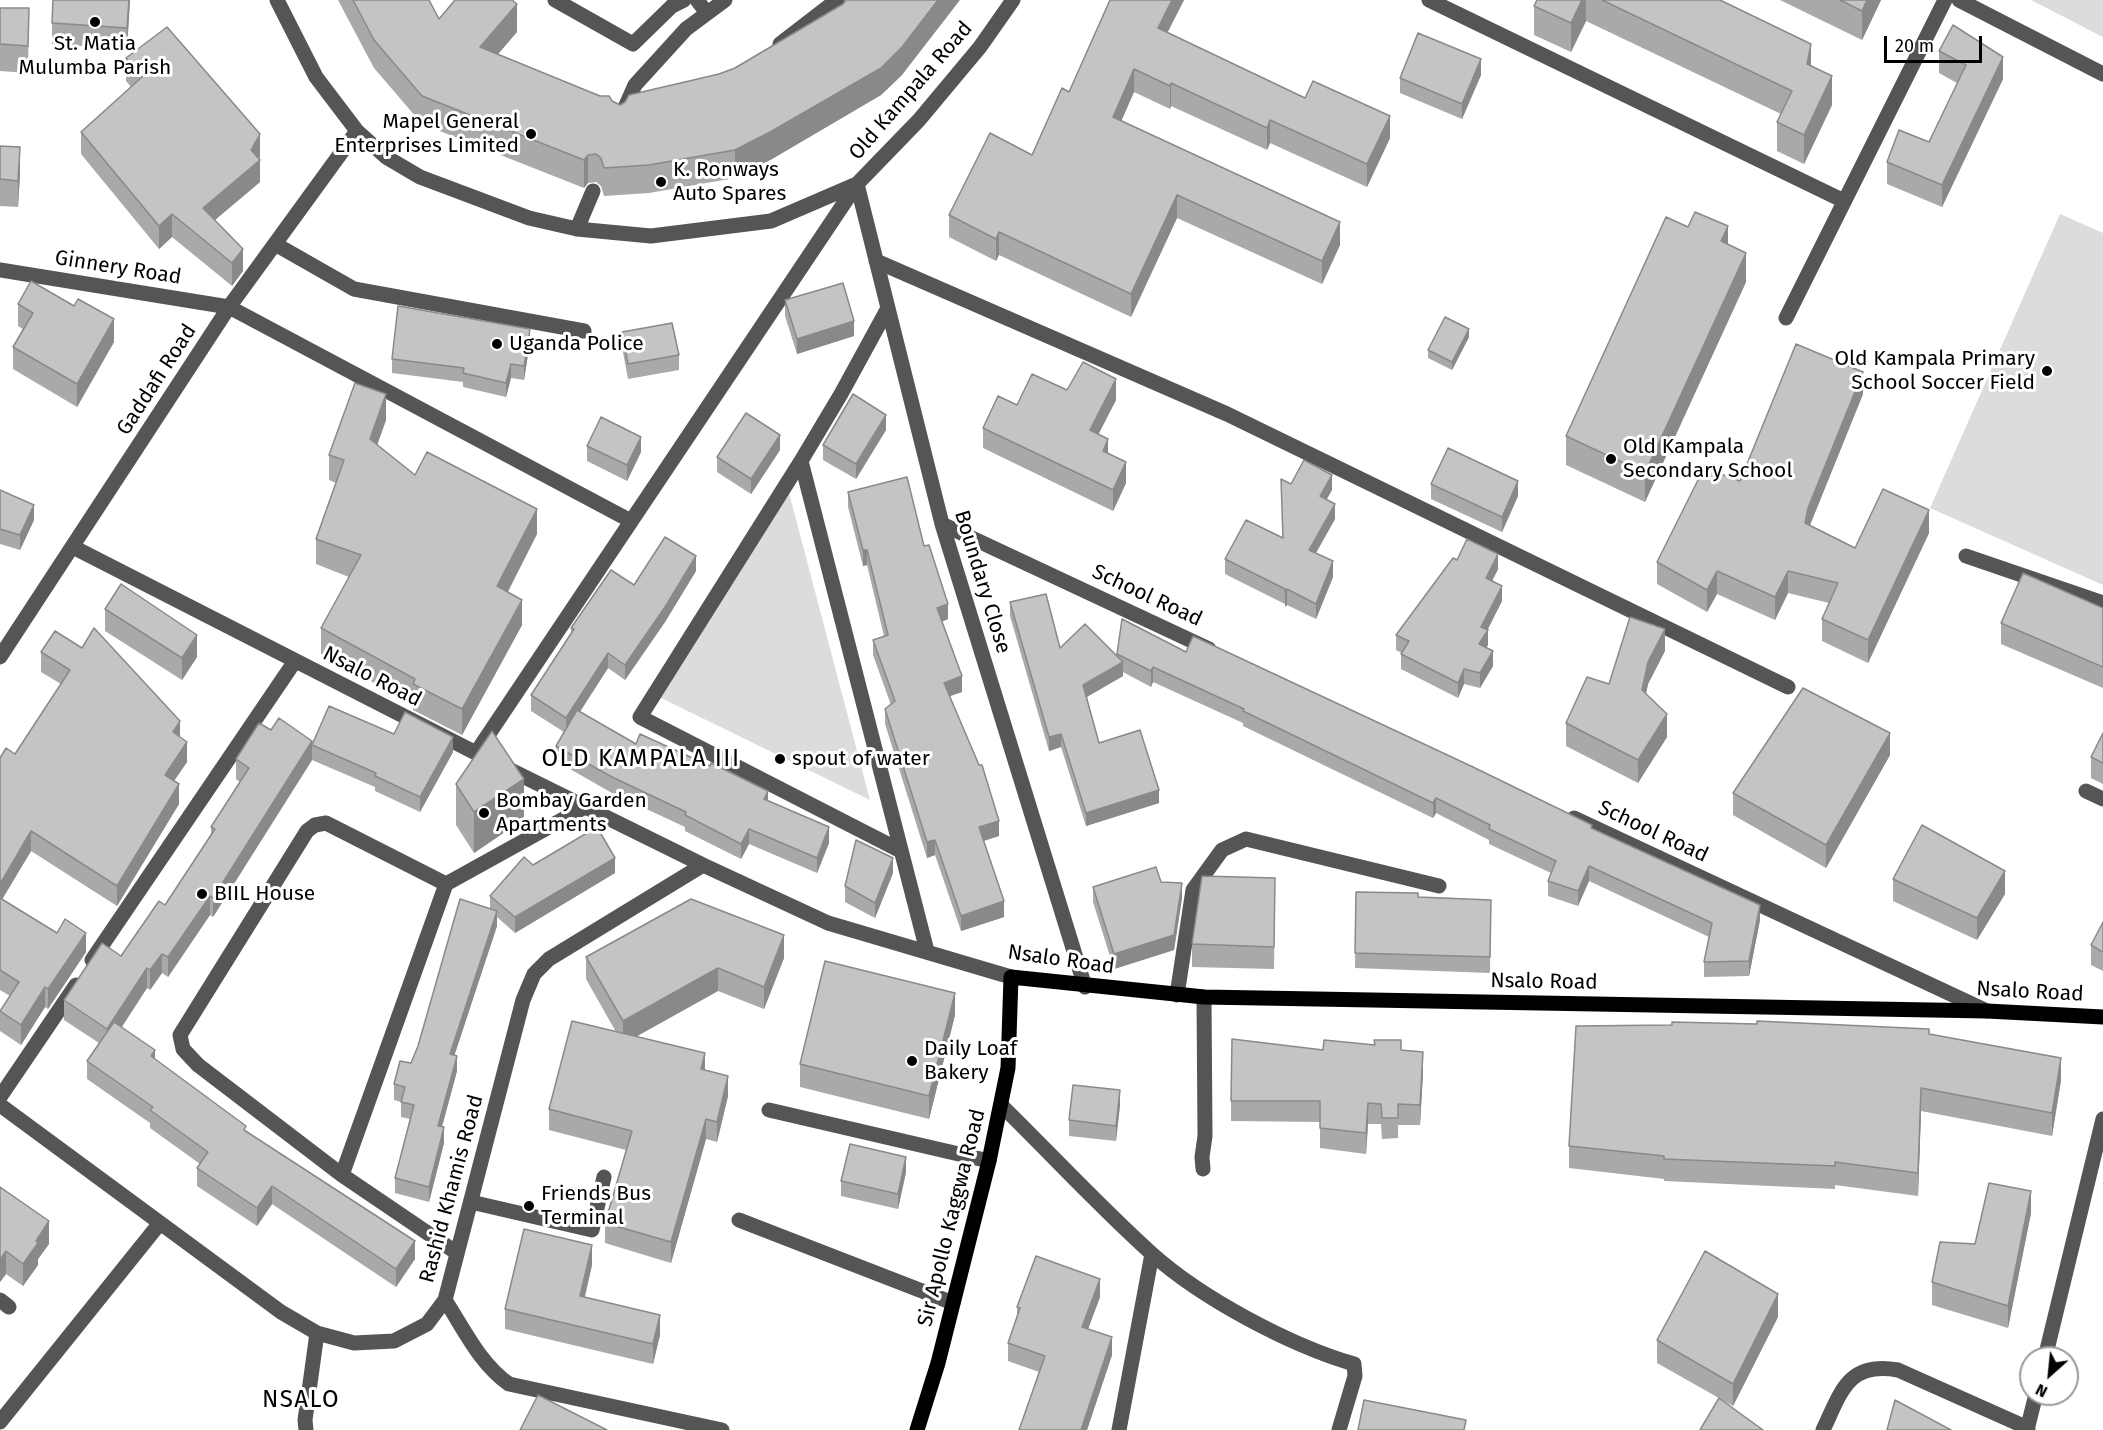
<!DOCTYPE html>
<html>
<head>
<meta charset="utf-8">
<style>
	body { margin:0 }
	#map { position:relative; width:2103px; height:1430px; overflow:hidden; background:#fff; font-family:"Fira Sans",sans-serif }
	canvas { display:block }
	.north { position:absolute; left:2019px; top:1346px; width:60px; height:60px; box-sizing:border-box; background:#fff; border:2px solid #999; border-radius:50%; rotate:207deg; font-size:16px; font-weight:700; line-height:24px; text-align:center; color:#000 }
	.north::after { content:''; display:block; margin:auto; width:21px; height:27px; background:#000; clip-path:polygon(50% 0,100% 100%,50% 72%,0 100%) }
	.scale { position:absolute; left:1884px; top:36px; width:98px; height:27px; box-sizing:border-box; border:3px solid #000; border-top:0; padding-left:8px; font-size:18px; line-height:21px; white-space:nowrap; color:#000; -webkit-text-stroke:4px #fff; paint-order:stroke }
</style>
</head>
<body>
<div id="map">
<canvas width="2103" height="1430"></canvas>
<div class="north">N</div>
<div class="scale">20 m</div>
</div>
<script>
const c = document.querySelector('canvas').getContext('2d');
c.lineJoin = 'round';
function fill(path, color) { c.fillStyle = color; c.fill(path, 'evenodd'); }
function strokePath(path, color, width, dash) { c.strokeStyle = color; c.lineWidth = width; c.lineCap = dash ? 'butt' : 'round'; c.setLineDash(dash || []); c.stroke(path); }
function write(font, color, halo, rows, align = 'center') {
  c.font = font + ' "Fira Sans",sans-serif'; c.lineWidth = 6; c.setLineDash([]); c.textBaseline = 'middle'; c.strokeStyle = halo; c.fillStyle = color; for (const [text, x, y, turn = 0] of rows) {
    c.save(); c.translate(x, y); c.rotate((+turn || 0) * Math.PI / 180); c.textAlign = isNaN(turn) ? turn : align; if (halo) c.strokeText(text, 0, 0); c.fillText(text, 0, 0); c.restore();
  }
}
fill(new Path2D(`
	M2031 0H2103V37Z
	M2060 214 2103 233V585L1930 508Z
	M788 489 870 800 659 697Z`), '#dcdcdc');
strokePath(new Path2D(`
	M277 0 316 77 357 131 386 157 420 177 529 218 577 229 651 236 771 221 857 184 919 120 980 47 1013 0
	M555 0 633 44 672 6 684 0
	M697 0 707 13
	M1429 0 1844 201
	M1959 0 2103 74
	M780 44 837 0
	M623 112 635 85 686 29 725 0
	M857 184 942 524 1085 987
	M577 229 593 191
	M275 244 354 289 584 331
	M876 261 1227 414 1788 687
	M0 270 229 307 631 521
	M888 308 841 394 801 461 927 951
	M1786 318 1945 0
	M801 461 640 717 901 851
	M942 524 1209 649
	M73 547 476 753 703 865 828 923 1011 977
	M1966 556 2103 603
	M0 657 229 307 357 131
	M476 753 857 184
	M2086 791 2103 799
	M1574 818 1987 1011
	M92 960 295 661
	M1177 995 1193 890 1222 850 1246 839 1439 886
	M0 1097 76 985
	M0 1105 281 1312 317 1333 354 1343 394 1341 427 1324 445 1300 523 1000 534 974 549 959 703 865
	M1001 1105C1051 1154 1099 1206 1151 1253 1201 1298 1289 1345 1354 1364L1355 1376 1339 1430
	M769 1110 989 1161
	M1203 1169 1202 1157 1205 1136 1204 997
	M342 1175 198 1065 183 1049 180 1035 307 831 315 825 326 823 446 884
	M471 1202 592 1230 604 1177
	M739 1220 953 1303
	M457 1253 342 1175 446 884 585 807
	M0 1300 9 1307
	M445 1300C464 1329 480 1364 509 1384L722 1430
	M2045 1358 2103 1119
	M0 1422 160 1223
	M306 1430 305 1420 317 1333
	M1119 1430 1152 1254
	M1823 1430C1841 1392 1848 1361 1898 1370L2028 1428
	M2027 1430 2036 1394`), '#555', 15);
strokePath(new Path2D(`
	M917 1430 938 1363 989 1161 1008 1068 1011 977 1204 997 1987 1011 2103 1017`), '#000', 15);
fill(new Path2D(`
	M130 0 127 49 52 44V23Z
	M338 0H429L439 19 517 32 498 54 620 105 902 75 881 95 772 159 735 178 649 193 604 196 601 186 596 182 588 183 584 188 422 124 374 68Z
	M1110 0H1184L1167 33 1390 138 1367 187 1270 143 1267 150 1171 106 1170 109 1134 92 1121 121 1340 245 1322 284 1177 218 1131 317 999 255 996 261 949 237V215L1032 155 1069 92Z
	M1537 0H1720L1811 66 1832 105 1804 164 1777 151V122L1781 114 1586 21 1571 52 1534 35V6Z
	M1780 0H1881L1862 40Z
	M0 8H29L28 73 0 71Z
	M1939 51 2003 79 1942 207 1887 184V162L1929 142 1957 83 1939 73Z
	M126 58 260 157 259 159 260 182 215 220 243 271 232 286 172 237 159 249 81 154V132L131 87 126 81Z
	M1481 75 1462 119 1400 93V78Z
	M0 146 20 174 18 207 0 206Z
	M1728 245 1746 282 1645 502 1566 465V436Z
	M785 300 854 336 797 354 785 316Z
	M18 304 74 306 114 342 77 407 13 369V347L23 329 18 326Z
	M622 332 679 355V370L628 379 622 347Z
	M1469 337 1452 370 1428 358V350Z
	M530 342 524 380 511 378 506 397 463 387V382L392 373V359Z
	M1067 390 1116 400 1098 434 1126 483 1113 511 983 448V428L1017 405Z
	M1863 394 1810 525 1855 548 1929 533 1868 663 1822 641V619L1829 603 1788 593 1775 620 1717 594 1707 612 1657 584V562L1740 481Z
	M386 420 377 445 415 475 537 534 508 592 522 625 462 735 413 710V704L321 654V628L349 577 316 564V539L336 483 329 480V455Z
	M886 430 856 479 823 460V445Z
	M587 446 641 452 627 481 587 461Z
	M780 450 751 494 717 472V457Z
	M1281 479 1291 484 1332 490 1326 500 1335 519 1316 553 1333 577 1316 619 1287 605 1285 607V604L1225 574V559L1283 537Z
	M1431 484 1518 496 1502 532 1431 499Z
	M0 490 34 520 20 550 0 544Z
	M848 492 924 546 948 619 942 622 962 692 950 696 999 836 984 841 1004 917 961 931 935 855 927 858 885 724V709L891 705 873 655V640L884 636 867 565 863 566 848 507Z
	M1498 569 1492 581 1502 601 1487 630 1488 645 1486 648 1493 666 1480 688 1464 684 1458 698 1401 669V654L1402 653 1396 650V635Z
	M696 571 665 622 625 680 608 668 580 712 636 744 768 801 829 843 817 873 749 844 741 859 685 831V827L612 793 556 761V746L564 732 531 711V695L571 633V628L634 585Z
	M1010 602 1060 648 1117 657 1122 619 1186 652 1592 829 1760 920 1749 976 1704 977V962L1709 937 1589 881 1578 906 1548 896V881L1551 873 1489 844V840L1436 813 1433 818 1243 726V723L1153 682 1151 687 1123 672V676L1087 697 1099 743 1159 803 1086 826 1061 747 1049 751 1010 616Z
	M2103 608V688L2001 644V623Z
	M105 609 197 657 182 680 105 631Z
	M1665 651 1648 684 1646 694 1667 737 1638 783 1566 746V723Z
	M41 652 180 737 187 762 174 781 179 804 117 906 31 851 2 899 86 952 48 1009 45 1007 21 1045 0 1031V1011L10 996 0 990V758L15 754 61 684 41 672Z
	M271 730 312 745 394 734 453 752 420 812 375 791V787L312 760 213 917 210 915 168 977 162 973 150 990 147 988 122 1027 155 1059 246 1131 415 1259 396 1287 272 1204 257 1226 197 1186V1168L200 1164 150 1128V1123L87 1079V1061L99 1043 64 1020V1000L121 956 165 905 211 834V827L240 782 236 779V759Z
	M2103 733V784L2091 778V757Z
	M1890 755 1826 868 1733 815V793Z
	M456 784 524 819 474 853 456 825Z
	M533 865 615 873 515 933 497 917V926L454 1055 457 1071 442 1127 444 1143 429 1202 395 1193V1178L410 1119 401 1117V1102L394 1100V1084L411 1063 490 909V896Z
	M893 873 875 918 845 902V886Z
	M1893 879 2005 894 1977 940 1893 901Z
	M1161 882 1182 898 1174 950 1114 969 1093 902V887Z
	M1356 892 1418 897 1491 900 1490 973 1355 968Z
	M1275 900 1274 969 1192 967V944Z
	M2103 922V971L2091 965V945Z
	M586 957 784 958 764 1009 718 991 635 1037 705 1070 728 1096 717 1142 706 1139 671 1263 605 1243V1223L626 1150 549 1130V1109L616 1032 586 979Z
	M955 1015 929 1119 800 1087V1064Z
	M1929 1034 2061 1080 2052 1136 1921 1111 1918 1196 1835 1185V1189L1664 1181V1179L1569 1168V1146Z
	M1374 1040 1401 1051 1423 1073 1420 1125H1398V1138L1382 1139 1381 1124H1368L1366 1154 1320 1148V1122L1231 1121V1101L1323 1050 1374 1045Z
	M1120 1105 1116 1141 1069 1136V1120Z
	M906 1172 898 1209 841 1196V1181Z
	M0 1187 49 1244 38 1259V1265L23 1286 6 1274 0 1282Z
	M2031 1213 2008 1328 1932 1305V1282Z
	M592 1265 585 1297 660 1335 653 1364 505 1329V1309Z
	M1100 1297 1088 1329 1112 1355 1087 1430H1019L1039 1372 1008 1361V1343L1017 1317V1307Z
	M1778 1317 1733 1406 1657 1363V1340Z`), '#a9a9a9');
fill(new Path2D(`
	M129 0H130L127 49V28Z
	M938 0H960L902 75 881 95 772 159 735 178V150Z
	M1172 0H1184L1158 51V28Z
	M1582 0H1586V21L1571 52V23Z
	M1867 0H1881L1862 40V11Z
	M517 4V32L480 75V47Z
	M1811 44V73L1807 64Z
	M2003 57V79L1942 207V185Z
	M1481 59V75L1462 119V104Z
	M1134 69V92L1113 140V117Z
	M1832 76V105L1804 164V135Z
	M1171 83V106L1170 109V86Z
	M1390 116V138L1367 187V164Z
	M1270 120V143L1267 150V128Z
	M260 134V157L257 162 260 160V182L203 230V208L251 150Z
	M20 147V174L18 207V181Z
	M588 155V183L584 188V160Z
	M1177 195V218L1131 317V294Z
	M172 214V237L159 249V226Z
	M1340 222V245L1322 284V261Z
	M1728 226V255L1721 241Z
	M999 232V255L996 261V239Z
	M243 249V271L232 286V263Z
	M1746 253V282L1645 502V473Z
	M114 319V342L77 407V384Z
	M854 321V336L797 354V339Z
	M530 329V342L524 380V366Z
	M1469 329V337L1452 370V362Z
	M511 364V378L506 397V383Z
	M1863 372V394L1808 530 1805 523 1808 508Z
	M1116 379V400L1090 451V430Z
	M386 394V420L370 465V439Z
	M886 415V430L856 479V464Z
	M780 435V450L751 494V479Z
	M641 437V452L627 481V465Z
	M1108 439V460L1103 451Z
	M1126 462V483L1113 511V490Z
	M1332 475V490L1320 511V496Z
	M1518 481V496L1502 532V517Z
	M1335 504V519L1309 565V550Z
	M34 505V520L20 550V535Z
	M537 509V534L497 612V586Z
	M1929 510V533L1868 663V640Z
	M863 550H867V565L863 566Z
	M1498 554V569L1486 593V578Z
	M696 556V571L665 622 625 680V665Z
	M1333 561V577L1316 619V604Z
	M1717 571V594L1707 612V590Z
	M1788 571V593L1775 620V597Z
	M1502 586V601L1484 637 1488 630V645L1479 659V644L1481 627Z
	M1287 589V605L1285 607V592Z
	M522 600V625L462 735V709Z
	M948 604V619L937 623V608Z
	M1665 629V651L1648 684 1642 712V690L1648 662Z
	M197 635V657L182 680V658Z
	M1493 651V666L1480 688V673Z
	M608 653V668L566 733V718Z
	M1123 662V676L1083 699V685Z
	M1153 667V682L1151 687V671Z
	M1464 669V684L1458 698V683Z
	M962 676V692L944 698V683Z
	M1667 714V737L1638 783V760Z
	M180 721V740L173 732Z
	M1890 733V755L1826 868V845Z
	M1061 734V747L1049 751V737Z
	M453 737V752L420 812V797Z
	M312 741V760L213 917V898Z
	M187 742V762L165 794V775Z
	M524 779V819L474 853V812Z
	M179 784V804L117 906V886Z
	M1159 790V803L1086 826V813Z
	M768 791V806L764 799Z
	M1436 798V813L1433 818V803Z
	M999 821V836L979 842V827Z
	M829 827V843L817 873V858Z
	M749 829V844L741 859V844Z
	M31 831V851L0 903V884Z
	M935 840V855L927 858V842Z
	M615 858V873L515 933V917Z
	M893 858V873L875 918V903Z
	M1589 866V881L1578 906V891Z
	M2005 871V894L1977 940V918Z
	M1182 883V898L1174 950 1114 969V954Z
	M210 896V915L168 977V957Z
	M1004 901V917L961 931V916Z
	M1760 905V920L1749 976V961Z
	M497 911V926L450 1069V1054Z
	M86 933V952L48 1009V989Z
	M784 935V958L764 1009V987Z
	M162 954V973L150 990V970Z
	M147 968V988L107 1049V1029Z
	M718 968V991L623 1044V1021Z
	M45 987V1007L21 1045V1025Z
	M955 993V1015L929 1119V1096Z
	M155 1050V1068L151 1056Z
	M1423 1052V1073L1420 1125V1105Z
	M705 1053V1074L701 1069Z
	M457 1056V1071L438 1141V1126Z
	M2061 1058V1080L2052 1136V1113Z
	M728 1076V1096L717 1142V1122Z
	M1921 1088V1111L1918 1196V1173Z
	M1120 1090V1105L1116 1141V1126Z
	M1368 1103V1124L1366 1154V1133Z
	M706 1119V1139L671 1263V1242Z
	M444 1127V1143L429 1202V1187Z
	M906 1157V1172L898 1209V1194Z
	M272 1186V1204L257 1226V1208Z
	M2031 1191V1213L2008 1328V1306Z
	M49 1221V1244L38 1259V1265L23 1286V1264L36 1241Z
	M415 1241V1259L396 1287V1269Z
	M592 1245V1265L580 1315V1296Z
	M6 1251V1274L0 1282V1260Z
	M1100 1279V1297L1082 1345V1327Z
	M1778 1294V1317L1733 1406V1384Z
	M660 1315V1335L653 1364V1344Z
	M1112 1337V1355L1087 1430H1081Z`), '#898989');
const building = new Path2D(`
	M53 0H129L127 28 52 23Z
	M353 0H429L439 19 455 0H512L517 4 480 47 600 96H609L612 101 620 105 625 102 629 95 719 74 735 68 843 4 846 0H938L902 47 881 68 772 131 735 150 649 165 604 168 601 158 596 154 588 155 584 160 422 96 374 40Z
	M1110 0H1172L1158 28 1305 98 1313 81 1390 116 1367 164 1270 120 1267 128 1171 83 1170 86 1134 69 1113 117 1340 222 1322 261 1177 195 1131 294 999 232 996 239 949 215 990 133 1032 155 1062 88 1069 92Z
	M1537 0H1582L1571 23 1534 6Z
	M1602 0H1720L1811 44 1807 64 1832 76 1804 135 1777 122 1792 91Z
	M1840 0H1867L1862 11Z
	M0 8H29L28 46 0 44Z
	M1953 25 2003 57 1942 185 1887 162 1899 130 1929 142 1966 65 1939 51Z
	M167 27 260 134 251 150 260 160 203 208 243 249 232 263 172 214 159 226 81 132 142 77 126 58Z
	M1418 33 1481 59 1462 104 1400 78Z
	M0 146 20 147 18 181 0 179Z
	M1695 212 1728 226 1721 241 1746 253 1645 473 1566 436 1666 217 1688 227Z
	M31 281 74 306 78 299 114 319 77 384 13 347 33 313 18 304Z
	M843 283 854 321 797 339 785 300Z
	M398 306 530 329 524 366 511 364 506 383 463 373 464 368 392 359Z
	M1445 317 1469 329 1452 362 1428 350Z
	M672 323 679 355 628 364 622 332Z
	M1796 344 1863 372 1808 508 1805 523 1855 548 1883 489 1929 510 1868 640 1822 619 1838 583 1788 571 1775 597 1717 571 1707 590 1657 562 1704 468 1740 481Z
	M1083 362 1116 379 1090 430 1108 439 1103 451 1126 462 1113 490 983 428 998 396 1017 405 1032 374 1067 390Z
	M355 383 386 394 370 439 415 475 427 452 537 509 497 586 522 600 462 709 413 684 415 679 321 628 361 555 316 539 344 460 329 455Z
	M853 394 886 415 856 464 823 445Z
	M746 413 780 435 751 479 717 457Z
	M601 417 641 437 627 465 587 446Z
	M1448 448 1518 481 1502 517 1431 484Z
	M1304 460 1332 475 1320 496 1335 504 1309 550 1333 561 1316 604 1287 589 1285 592V589L1225 559 1246 520 1283 538 1281 479 1291 484Z
	M907 477 924 546 929 545 948 604 937 608 962 676 944 683 979 765H982L999 821 979 827 1004 901 961 916 935 840 927 842 885 709 895 701 873 640 888 635 867 550H863L848 492Z
	M0 490 34 505 20 535 0 529Z
	M665 537 696 556 665 607 625 665 608 653 566 718 531 695 574 629 571 628 611 570 634 585Z
	M1467 539 1498 554 1486 578 1502 586 1481 627 1488 630 1479 644 1493 651 1480 673 1464 669 1458 683 1401 654 1409 641 1396 635 1453 558 1457 560Z
	M2023 573 2103 608V667L2001 623Z
	M121 584 197 635 182 658 105 609Z
	M1046 594 1060 648 1085 624 1123 662 1083 685 1099 743 1140 730 1159 790 1086 813 1061 734 1049 737 1010 602Z
	M1630 617 1665 629 1648 662 1642 690 1667 714 1638 760 1566 723 1587 677 1609 684Z
	M1122 619 1186 652 1193 636 1473 767 1592 825 1591 828 1760 905 1749 961 1704 962 1712 923 1589 866 1578 891 1548 881 1556 861 1489 829 1490 825 1436 798 1433 803 1243 711 1244 709 1153 667 1151 671 1117 654Z
	M94 628 180 721 173 732 187 742 165 775 179 784 117 886 31 831 0 884V758L6 748 15 754 70 670 41 652 55 631 82 648Z
	M1803 688 1890 733 1826 845 1733 793Z
	M329 706 394 734 405 712 453 737 420 797 375 776 376 773 312 745Z
	M577 710 636 744 640 734 710 766 711 763 768 791 764 799 829 827 817 858 749 829 741 844 685 815 686 812 612 777 556 746Z
	M279 718 312 741 213 898 210 896 168 957 162 954 150 970 147 968 107 1029 64 1000 102 943 121 956 159 901 165 905 215 829 211 827 249 768 236 759 259 723 271 730Z
	M492 731 524 779 474 812 456 784Z
	M2103 733V763L2091 757Z
	M1922 825 2005 871 1977 918 1893 879Z
	M597 827 615 858 515 917 490 896 524 857 533 865Z
	M856 840 893 858 875 903 845 886Z
	M1156 867 1161 882 1182 883 1174 935 1114 954 1093 887Z
	M1202 876 1275 878 1274 947 1192 944Z
	M1356 892 1418 893V897L1491 900 1490 957 1355 953Z
	M0 898 57 933 65 919 86 933 48 989 45 987 21 1025 0 1011 19 982 0 970Z
	M460 899 497 911 450 1054 457 1056 438 1126 444 1127 429 1187 395 1178 414 1105 401 1102 405 1087 394 1084 400 1061 411 1063 418 1046Z
	M691 899 784 935 764 987 718 968 623 1021 586 957Z
	M2103 922V952L2091 945Z
	M825 961 955 993 929 1096 800 1064Z
	M572 1021 705 1053 701 1069 728 1076 717 1122 706 1119 671 1242 605 1223 632 1131 549 1109Z
	M1757 1021 1929 1029V1034L2061 1058 2052 1113 1921 1088 1918 1173 1835 1162V1166L1664 1159V1156L1569 1146 1576 1026 1672 1025V1022L1757 1024Z
	M114 1022 155 1050 151 1056 246 1126 244 1130 415 1241 396 1269 272 1186 257 1208 197 1168 208 1152 150 1110 153 1107 87 1061Z
	M1232 1039 1323 1050 1324 1040 1375 1045 1374 1040H1401V1050L1423 1052 1420 1105 1398 1104V1118H1382L1381 1104 1368 1103 1366 1133 1320 1128V1101H1231Z
	M1073 1085 1120 1090 1116 1126 1069 1120Z
	M850 1144 906 1157 898 1194 841 1181Z
	M1989 1183 2031 1191 2008 1306 1932 1282 1940 1242 1975 1244Z
	M0 1187 49 1221 36 1241 38 1243 23 1264 6 1251 0 1260Z
	M524 1229 592 1245 580 1296 660 1315 653 1344 505 1309Z
	M1705 1251 1778 1294 1733 1384 1657 1340Z
	M1036 1256 1100 1279 1082 1327 1112 1337 1081 1430H1019L1045 1356 1008 1343 1020 1308 1017 1307Z
	M538 1395 607 1430H520Z
	M1719 1398 1763 1430H1700Z
	M1364 1400 1466 1420 1464 1430H1358Z
	M1895 1400 1951 1430H1887Z`);
fill(building, '#c4c4c4');
strokePath(building, '#898989', 1.5);
for (const [x, y, r, color] of [
	[95,22,6,"#000"],
	[531,134,6,"#000"],
	[661,182,6,"#000"],
	[497,344,6,"#000"],
	[2047,371,6,"#000"],
	[1611,459,6,"#000"],
	[780,759,6,"#000"],
	[484,813,6,"#000"],
	[202,894,6,"#000"],
	[912,1061,6,"#000"],
	[529,1206,6,"#000"]
]) { const dot = new Path2D(); dot.arc(x, y, r, 0, 2 * Math.PI); c.fillStyle = color; c.fill(dot); strokePath(dot, '#fff', 2); }
write('21px', '#000', '#fff', [
	["St. Matia",95,44,"center"],
	["Mulumba Parish",95,68,"center"],
	["Mapel General",519,122,"right"],
	["Enterprises Limited",519,146,"right"],
	["K. Ronways",673,170],
	["Auto Spares",673,194],
	["Uganda Police",509,344],
	["Old Kampala Primary",2035,359,"right"],
	["School Soccer Field",2035,383,"right"],
	["Old Kampala",1623,447],
	["Secondary School",1623,471],
	["spout of water",792,759],
	["Bombay Garden",496,801],
	["Apartments",496,825],
	["BIIL House",214,894],
	["Daily Loaf",924,1049],
	["Bakery",924,1073],
	["Friends Bus",541,1194],
	["Terminal",541,1218]
], 'left');
write('21px', '#000', '#fff', [
	["Old Kampala Road",911,91,-49],
	["Ginnery Road",118,268,9],
	["Gaddafi Road",157,380,-57],
	["Boundary Close",982,582,73],
	["School Road",1147,596,25],
	["Nsalo Road",372,677,27],
	["School Road",1653,832,25],
	["Nsalo Road",1061,960,8],
	["Nsalo Road",1544,982,1],
	["Nsalo Road",2030,992,3],
	["Rashid Khamis Road",452,1189,-75],
	["Sir Apollo Kaggwa Road",952,1218,-76]
]);
c.letterSpacing = '1.5px';
write('24px', '#000', '#fff', [
	["OLD KAMPALA III",641,759],
	["NSALO",301,1400]
]);
c.letterSpacing = '0px';
</script>
</body>
</html>
